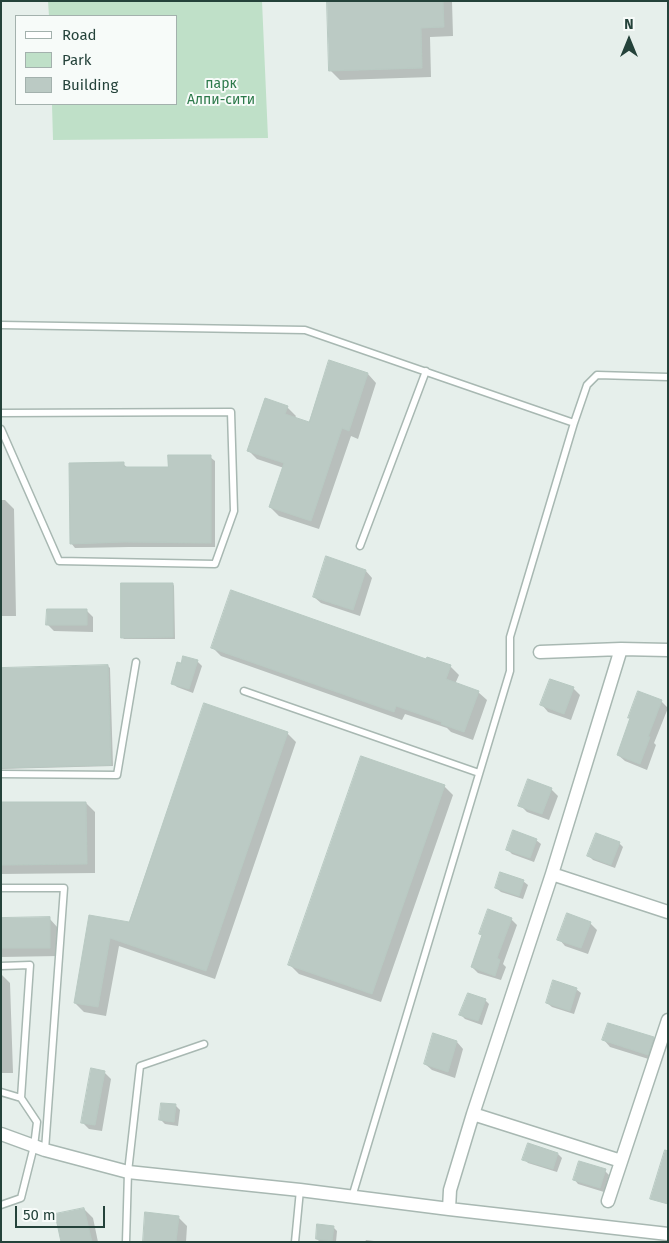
<!DOCTYPE html>
<html>
<head>
<meta charset="utf-8">
<style>
	body { margin:0 }
	#map { position:relative; width:669px; height:1243px; overflow:hidden; background:#e6efeb; font-family:"Fira Sans",sans-serif }
	canvas { display:block }
	.frame { position:absolute; inset:0; border:2px solid #24423a; pointer-events:none }
	.legend { position:absolute; left:15px; top:15px; width:162px; height:90px; box-sizing:border-box; background:#f7fbf9; border:1px solid #a3b1ad; margin:0; padding:6px 9px; list-style:none; font-size:15px; color:#24423a }
	.legend li { display:flex; align-items:center; gap:10px; height:25px }
	.legend b { width:25px; border:1px solid #a3b1ad }
	.north { position:absolute; left:604px; top:15px; width:50px; height:50px; -webkit-text-stroke:4px #f7fbf9; paint-order:stroke; rotate:0deg; font-size:14px; font-weight:700; line-height:20px; text-align:center; color:#24423a }
	.north::after { content:''; display:block; margin:auto; width:18px; height:22px; background:#24423a; clip-path:polygon(50% 0,100% 100%,50% 72%,0 100%) }
	.scale { position:absolute; left:15px; top:1206px; width:90px; height:22px; box-sizing:border-box; border:2px solid #24423a; border-top:0; padding-left:6px; font-size:15px; line-height:18px; white-space:nowrap; color:#24423a; -webkit-text-stroke:4px #f7fbf9; paint-order:stroke }
</style>
</head>
<body>
<div id="map">
<canvas width="669" height="1243"></canvas>
<div class="frame"></div>
<ul class="legend">
<li><b style="height:6px;background:#fff"></b>Road</li>
<li><b style="height:14px;background:#bfe0c8"></b>Park</li>
<li><b style="height:14px;background:#bbcac4"></b>Building</li>
</ul>
<div class="north">N</div>
<div class="scale">50 m</div>
</div>
<script>
const c = document.querySelector('canvas').getContext('2d');
c.lineJoin = 'round';
function fill(path, color) { c.fillStyle = color; c.fill(path, 'evenodd'); }
function strokePath(path, color, width, dash) { c.strokeStyle = color; c.lineWidth = width; c.lineCap = dash ? 'butt' : 'round'; c.setLineDash(dash || []); c.stroke(path); }
function write(font, color, halo, rows, align = 'center') {
  c.font = font + ' "Fira Sans",sans-serif'; c.lineWidth = 4; c.setLineDash([]); c.textBaseline = 'middle'; c.strokeStyle = halo; c.fillStyle = color; for (const [text, x, y, turn = 0] of rows) {
    c.save(); c.translate(x, y); c.rotate((+turn || 0) * Math.PI / 180); c.textAlign = isNaN(turn) ? turn : align; if (halo) c.strokeText(text, 0, 0); c.fillText(text, 0, 0); c.restore();
  }
}
fill(new Path2D(`
	M48 1H262L268 138 53 140 52 104H176V16H49Z`), '#bfe0c8');
fill(new Path2D(`
	M329 1H452L453 36 430 37 431 77 340 80 331 71Z
	M368 374 376 383 358 439 351 436 319 529 279 516 270 507 284 468 257 459 248 450 287 407 296 416 294 419 309 424Z
	M210 457 215 461V547H129L75 548 71 543 123 464 128 468 169 469Z
	M1 500H5L14 509 16 616H1Z
	M327 558 366 571 372 578 360 616 321 603 314 597Z
	M173 584 174 586 175 639H124L122 637Z
	M86 610 93 617V632L54 631 48 625Z
	M212 647 427 660 450 666 459 675 455 684 478 692 487 700 473 740 451 732 447 728 405 714 402 720 221 656Z
	M197 661 202 666 193 693 177 687 172 683 182 664Z
	M108 666 110 668 113 766 1 769V670Z
	M573 688 580 695 571 720 548 712 542 705Z
	M661 701 668 708 654 743 656 745 647 770 625 761 618 755Z
	M287 733 296 742 215 979 119 946 106 1016 84 1012 75 1003 90 917 129 923Z
	M444 786 453 795 381 1002 299 974 290 965Z
	M551 789 558 796 549 820 527 812 520 805Z
	M1 803H86L95 812V873L1 874Z
	M536 840 541 844 534 862 512 854 508 850Z
	M619 843 623 847 615 868 593 860 589 856Z
	M523 881 528 885 523 899 501 892 496 888Z
	M49 918 58 928 59 956 1 957V919Z
	M511 919 517 925 503 964 506 967 501 980 478 973 472 967Z
	M590 923 597 930 588 954 565 946 559 939Z
	M1 974 10 983 13 1073H1Z
	M576 989 581 993 574 1014 552 1007 547 1003Z
	M485 1000 489 1004 482 1025 465 1019 461 1015Z
	M434 1035 457 1042 463 1049 455 1078 432 1070 425 1064Z
	M653 1039 660 1045 655 1061 610 1047 604 1040Z
	M104 1072 111 1079 102 1131 89 1129 82 1122Z
	M176 1106 180 1110 178 1126 165 1124 160 1119Z
	M558 1154 562 1158 557 1172 528 1163 524 1159Z
	M605 1171 609 1175 604 1192 578 1184 574 1179Z
	M84 1209 93 1218 98 1242H63Z
	M178 1217 187 1226 186 1242H144Z
	M333 1227 337 1231 336 1242H320L317 1239Z
	M366 1240 382 1242H365Z`), '#0003');
const building = new Path2D(`
	M327 1H443L444 27 421 28 422 68 329 71Z
	M329 360 368 373 349 431 342 428 311 521 269 507 284 463 247 451 265 398 288 406 285 414 309 422Z
	M168 455H211V543L124 542 70 544 69 463 124 462V467H168Z
	M326 556 366 570 353 610 313 597Z
	M121 583H173V637L121 638Z
	M231 590 426 659 427 657 451 665 446 679 479 691 464 732 441 724 442 722 396 706 394 712 211 648Z
	M47 609H87V625H46Z
	M183 656 198 660 189 689 171 684 177 662 181 663Z
	M108 665 111 765 1 768V668Z
	M550 679 574 687 564 714 540 705Z
	M638 691 662 700 648 737H650L640 764 617 755 630 718H628Z
	M204 703 288 732 206 971 110 938 98 1007 74 1003 89 915 129 922Z
	M361 756 445 785 372 994 288 965Z
	M528 779 552 788 542 814 518 806Z
	M1 802H86L87 864 1 865Z
	M513 830 537 839 530 858 506 850Z
	M596 833 620 842 611 865 587 856Z
	M500 872 524 880 519 896 495 888Z
	M488 909 512 918 497 958 500 960 495 976 471 967 482 935 479 934Z
	M567 913 591 922 581 948 557 940Z
	M50 917V948H1V918Z
	M553 980 577 988 570 1011 546 1003Z
	M468 993 486 999 478 1021 459 1015Z
	M608 1023 654 1037 648 1055 602 1040Z
	M433 1033 457 1041 448 1072 424 1064Z
	M91 1068 105 1071 95 1125 81 1123Z
	M161 1103 176 1104 174 1122 159 1120Z
	M528 1143 558 1153 553 1169 522 1160Z
	M665 1150 668 1151V1204L650 1199Z
	M579 1161 606 1169 600 1188 573 1180Z
	M84 1208 92 1242H61L55 1214Z
	M145 1212 179 1216 176 1242H143Z
	M317 1224 334 1226 332 1241 316 1239Z`);
fill(building, '#bbcac4');
strokePath(building, '#b8c9c2', 1);
const lane = new Path2D(`
	M1 325 305 330 574 423 510 637V671L352 1197
	M1 413 231 412 234 511 215 564 59 561 1 429
	M574 423 587 385 597 375 668 377
	M360 546 426 371
	M244 691 479 773
	M1 774 117 775 136 662
	M1 888H64L45 1150
	M1 966 30 965 21 1098 37 1122 34 1146 21 1198 1 1205
	M1 1092 21 1098
	M126 1242 128 1172 140 1066 204 1044
	M295 1242 300 1190`);
const street = new Path2D(`
	M540 652 621 649 668 650
	M552 874 668 912
	M473 1114 621 1161
	M1 1134 45 1150 128 1172 300 1190 449 1209 668 1234
	M608 1201 668 1020
	M449 1209 450 1190 473 1114 552 874 621 649`);
strokePath(lane, '#a8b8b2', 9);
strokePath(street, '#a8b8b2', 15);
strokePath(lane, '#fff', 6);
strokePath(street, '#fff', 12);
write('14px', '#2d7a4b', '#f7fbf9', [
	["парк",221,84],
	["Алпи-сити",221,100]
]);
</script>
</body>
</html>
